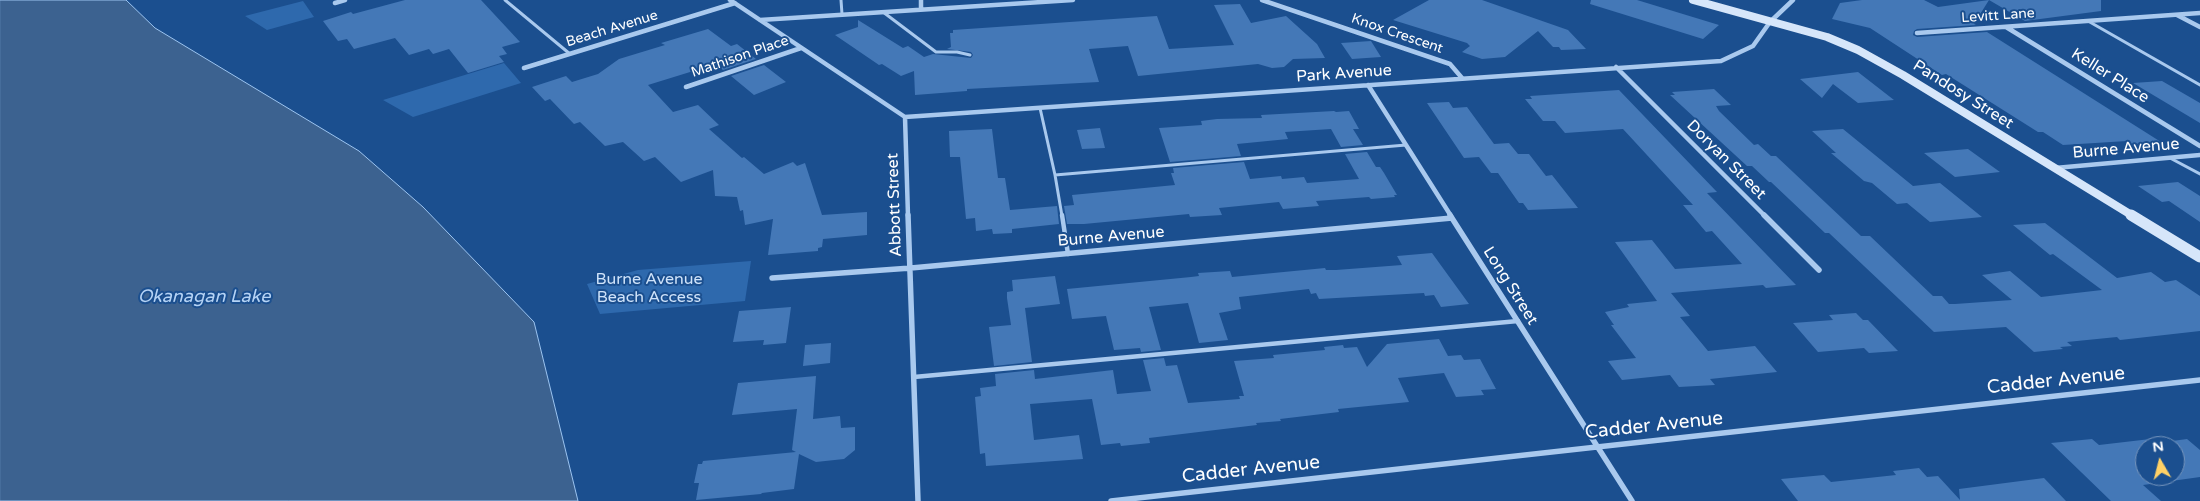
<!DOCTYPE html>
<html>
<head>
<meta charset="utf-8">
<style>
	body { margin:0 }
	#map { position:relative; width:2200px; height:501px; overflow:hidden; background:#1b4f8f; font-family:"Varela Round",sans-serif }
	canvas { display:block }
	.north { position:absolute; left:2135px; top:436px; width:50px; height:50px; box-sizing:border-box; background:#1b4f8f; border:1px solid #7695bc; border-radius:50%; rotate:352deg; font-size:14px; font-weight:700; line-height:20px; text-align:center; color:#fff }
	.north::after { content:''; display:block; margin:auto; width:18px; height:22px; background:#ffd166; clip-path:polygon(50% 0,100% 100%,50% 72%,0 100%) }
</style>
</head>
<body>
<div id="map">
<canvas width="2200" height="501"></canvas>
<div class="north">N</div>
</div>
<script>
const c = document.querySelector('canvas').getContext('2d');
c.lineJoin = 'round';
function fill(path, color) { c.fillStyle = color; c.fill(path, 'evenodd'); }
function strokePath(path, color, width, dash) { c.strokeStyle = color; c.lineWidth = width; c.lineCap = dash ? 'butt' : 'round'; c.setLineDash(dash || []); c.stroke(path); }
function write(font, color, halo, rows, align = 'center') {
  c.font = font + ' "Varela Round",sans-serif'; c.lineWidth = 4; c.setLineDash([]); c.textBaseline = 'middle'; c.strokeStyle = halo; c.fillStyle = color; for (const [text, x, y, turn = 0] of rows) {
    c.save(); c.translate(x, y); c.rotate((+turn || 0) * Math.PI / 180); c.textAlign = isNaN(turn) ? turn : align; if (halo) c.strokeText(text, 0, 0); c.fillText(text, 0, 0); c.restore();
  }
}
fill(new Path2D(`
	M303 1 314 17 267 30 245 16Z
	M504 63 521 83 413 117 383 100Z
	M751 261 745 301 600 314 587 284 638 270Z`), '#2e69ad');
const water = new Path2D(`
	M0 0H126L155 28 359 151 423 207 534 322 578 501H0Z`);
fill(water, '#3c6290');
strokePath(water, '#9cc4f0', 1);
fill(new Path2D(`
	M405 0H481L520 42 502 47 507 54 499 56 504 62 468 73 449 49 433 54 429 49 409 55 395 38 354 49 347 39 338 41 323 21 351 12 353 14Z
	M1429 0H1482L1568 30 1586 49 1561 50 1559 47H1553L1538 31 1505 57 1482 59 1462 52 1470 46 1467 43 1393 20Z
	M1591 0H1637L1719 25 1703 39 1590 4Z
	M1862 0H1924L1938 7 1989 0 1974 24 1976 25 1917 29 1914 31 1913 35 1917 37 1987 32 2161 142 2132 144 2127 141 2063 145 2043 132H2038L1946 74 1942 75 1870 28 1832 19 1840 3Z
	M1989 0H2101V11L2025 21Z
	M1240 4 1251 23 1286 16 1317 44 1325 58 1293 59 1284 67 1272 68 1258 64 1138 76 1128 46 1089 49 1099 82 967 89V91L915 95 914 71 901 76 882 64 879 65 835 35 858 27V20L903 48 908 46 924 57 933 54 971 58 973 55 971 52 947 49 951 47 950 33H953V30L1157 16 1169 49 1234 45 1214 5Z
	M708 29 731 46 737 44 756 59 723 70 716 64 648 85 673 112 698 105 719 125 709 129 742 158 744 157 764 174 793 162 797 166 805 163 822 215 867 212V235L823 239 822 247 818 248V251L768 255 773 219 745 225 743 210 740 211 737 197 715 196 713 170 681 182 655 157 644 161 623 142 605 146 580 122 574 124 550 99 545 101 532 87 566 76 572 82 598 74 619 59 665 45 661 43Z
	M1371 41 1381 57 1352 59 1341 43Z
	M764 65 786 82 754 95 731 76Z
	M1858 72 1894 100 1858 103 1833 84 1822 98 1800 79Z
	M2162 81 2200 103V123L2133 83Z
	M1714 89 1731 105 1716 106 1719 111 1754 145 1758 144 1771 156H1776L1861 236H1870L1933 296H1942L1949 304H1955L2012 300 1982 275 2010 271 2041 297 2102 290 2053 254 2050 255 2013 225 2045 223 2117 278 2151 272 2165 282 2176 280 2200 296V331L2120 340 2117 337 2067 342 2072 346 2060 347 2063 349 2034 352 2006 327 1934 332 1829 233H1825L1771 182H1769L1752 166H1747L1670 95H1675L1672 92Z
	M1619 90 1717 192 1707 193 1796 285 1766 288 1763 285 1671 293 1690 316 1680 317 1708 351 1755 346 1777 372 1710 379 1715 385 1679 387 1670 375 1622 380 1608 361 1636 358 1611 325H1614L1605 312 1629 307 1627 304 1657 301 1615 242 1652 240 1675 269 1742 264 1712 231 1706 232 1683 205H1693L1623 129 1565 133 1555 121H1543L1525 99H1532L1530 96Z
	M1449 102 1453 108 1467 107 1494 144 1509 143 1518 154H1529L1546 176 1552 175 1578 208 1528 210 1523 203H1519L1498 173H1491L1479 157 1464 158 1427 103Z
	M1334 111 1336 112 1349 111 1359 129H1353L1363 145 1341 147 1331 129 1285 132 1288 139 1237 144 1241 156 1170 162 1159 128 1202 125 1201 121 1217 119 1262 118 1261 115Z
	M1100 128 1105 148 1082 149 1077 130Z
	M992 129 998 178H1005L1010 210 1057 206 1059 224 1012 229V233L993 234 992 229 976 231 975 218 966 219 960 157H950L949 131Z
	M1843 129 1913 186 1940 183 1982 217 1930 222 1907 203 1897 204 1872 183 1864 181 1831 153H1836L1812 131Z
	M1968 149 2000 172 1955 177 1924 153Z
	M1367 152 1376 167H1380L1384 173 1397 195H1394L1395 197 1371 199 1369 197 1316 201 1319 206 1283 209 1279 202 1219 208 1222 215 1190 217 1189 214 1084 224H1067L1064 206 1074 205 1072 195 1175 185 1171 173H1174L1173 168 1244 162 1250 179 1281 176 1282 179 1304 177 1307 183 1359 179 1345 154Z
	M2178 182 2200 196V222L2169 201 2162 202 2138 186Z
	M1432 253 1469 304 1441 307 1434 295 1425 296 1424 293 1319 299 1316 293 1311 294 1309 289 1239 297 1241 309 1219 313 1228 340 1199 343 1188 303 1149 307 1161 350 1141 352 1140 348 1114 350 1106 316 1072 319 1067 289 1191 277 1199 276 1198 273 1230 271 1232 277 1325 268 1326 270H1336L1402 265 1397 256Z
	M1055 276 1060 304 1025 308 1032 362 994 366 989 327 1011 325 1007 298V292L1013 291 1012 280Z
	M791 307 786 343 763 345 764 340 733 342 739 311Z
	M1856 313 1863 320H1868L1898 351 1869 353 1864 348 1818 352 1793 323 1833 320 1829 315Z
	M1439 339 1448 356 1461 355 1464 360 1480 359 1496 389 1481 390 1484 395 1456 397 1444 373 1398 378 1409 402 1338 409 1339 412 1280 419 1281 421 1256 423 1257 425 1149 438 1150 443 1121 446 1120 443 1101 445 1092 399 1030 404 1034 440 1079 435 1083 459 986 466 985 453 980 454 975 397 981 396 980 388 996 386 995 374 1034 370 1035 379 1113 370 1117 394 1151 391 1143 360 1164 358 1166 366 1177 365 1188 403 1240 399 1239 396H1244L1234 361 1274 358 1273 355 1325 350 1324 347 1343 345 1344 348 1357 347 1367 367 1387 344Z
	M831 343 830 363 803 366 805 345Z
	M816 376 813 419 840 416 841 428 855 427V450L844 459 816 462 799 454 794 489 762 493 761 494 696 500 699 483H694L698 464H702L703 461 796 452 792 450 797 409 732 415 738 383Z
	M2159 438 2165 442 2187 439 2200 450V477L2143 485 2161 501H2111L2051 443 2092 439 2099 445ZM2145 446H2175V476H2145Z
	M1919 468 1927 477 1938 476 1960 500 1959 489 2044 478 2066 501H1798L1781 479 1824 475 1831 482 1896 475 1893 471Z`), '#4478b7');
strokePath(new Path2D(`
	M505 0 570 54
	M841 0 842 14
	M883 12 936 52H957L970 55
	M2088 21 2200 85
	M1040 108 1055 175
	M2170 158 2200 174
	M1062 216 1055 175 1406 145`), '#a9c9ee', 3);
strokePath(new Path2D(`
	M1062 215 1068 254
	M914 377 1518 321`), '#a9c9ee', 4.5);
strokePath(new Path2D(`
	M730 0 905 117 908 216
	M921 0V9
	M1262 0 1450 64 1462 78
	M335 3 345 0
	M2177 15 2200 27
	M760 20 1073 0
	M2006 27 2200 146
	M1917 33 2200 13
	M1616 67 1765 216
	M524 68 735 3
	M1368 85 1451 216
	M686 87 801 48
	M905 117 1721 61 1753 46 1770 22 1793 0
	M2055 168 2200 155`), '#a9c9ee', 4.5);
strokePath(new Path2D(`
	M908 215 918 501
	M1450 215 1632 501
	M1764 215 1819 270
	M772 278 911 268 1452 218
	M1111 501 2200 380`), '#a9c9ee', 5.5);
strokePath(new Path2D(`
	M1693 0 1827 37 1858 50 1903 75 2133 216`), '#d6e6fa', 8);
strokePath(new Path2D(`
	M2131 215 2200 257`), '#d6e6fa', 11);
write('14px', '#fff', '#1b4f8f', [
	["Levitt Lane",1998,16,-4],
	["Beach Avenue",612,29,-17],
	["Knox Crescent",1397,34,19],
	["Mathison Place",740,57,-19]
]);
write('16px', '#fff', '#1b4f8f', [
	["Park Avenue",1344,74,-4],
	["Keller Place",2110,76,32],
	["Pandosy Street",1963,95,32],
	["Burne Avenue",2126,149,-5],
	["Doryan Street",1726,160,45],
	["Abbott Street",895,205,-92],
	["Burne Avenue",1111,237,-5],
	["Long Street",1510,286,58]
]);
write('16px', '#cfe3fa', '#1b4f8f', [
	["Burne Avenue",649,280],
	["Beach Access",649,298]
]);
write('italic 18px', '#b5d3f5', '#1b4f8f', [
	["Okanagan Lake",204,297]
]);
write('19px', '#fff', '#1b4f8f', [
	["Cadder Avenue",2056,381,-6],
	["Cadder Avenue",1654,426,-6],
	["Cadder Avenue",1251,470,-6]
]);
</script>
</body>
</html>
